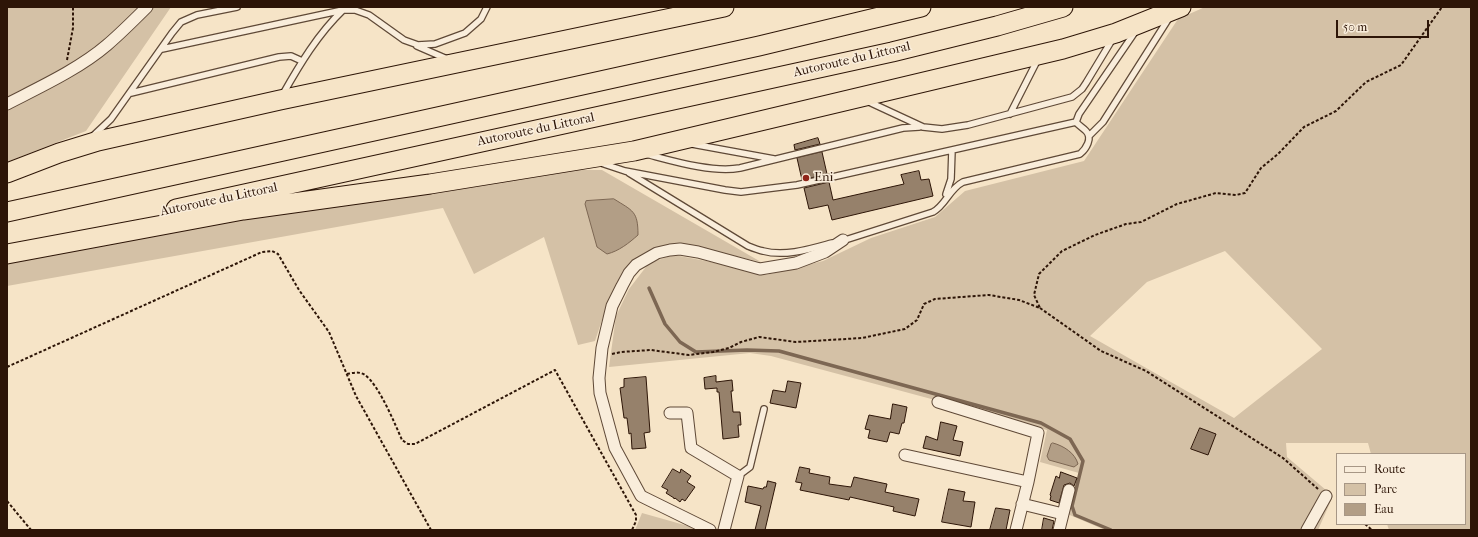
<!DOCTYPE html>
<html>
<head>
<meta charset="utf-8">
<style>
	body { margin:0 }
	#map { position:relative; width:1478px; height:537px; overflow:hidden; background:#f6e4c7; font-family:"IM FELL French Canon",serif }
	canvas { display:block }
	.frame { position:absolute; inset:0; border:8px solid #2d1507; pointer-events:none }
	.legend { position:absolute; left:1336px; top:453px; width:130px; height:72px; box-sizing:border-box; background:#f9eddb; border:1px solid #a79786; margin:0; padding:5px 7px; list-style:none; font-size:12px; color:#2d1507 }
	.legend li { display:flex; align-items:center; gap:8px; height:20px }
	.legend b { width:20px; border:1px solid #a79786 }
	.scale { position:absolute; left:1336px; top:20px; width:93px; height:18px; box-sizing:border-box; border:2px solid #2d1507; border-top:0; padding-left:5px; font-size:12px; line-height:14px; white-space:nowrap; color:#2d1507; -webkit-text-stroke:3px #f9eddb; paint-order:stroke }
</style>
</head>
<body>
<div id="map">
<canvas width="1478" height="537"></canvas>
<div class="frame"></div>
<ul class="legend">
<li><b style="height:5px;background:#f9eddb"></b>Route</li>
<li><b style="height:11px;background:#d4c1a6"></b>Parc</li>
<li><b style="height:11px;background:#b29e86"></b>Eau</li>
</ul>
<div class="scale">50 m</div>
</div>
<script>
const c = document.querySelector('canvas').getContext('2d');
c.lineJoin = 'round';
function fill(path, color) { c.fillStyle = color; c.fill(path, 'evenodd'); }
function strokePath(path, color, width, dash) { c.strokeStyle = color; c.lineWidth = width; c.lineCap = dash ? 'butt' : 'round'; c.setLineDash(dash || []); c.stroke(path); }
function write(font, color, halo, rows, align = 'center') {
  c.font = font + ' "IM FELL French Canon",serif'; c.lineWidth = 3; c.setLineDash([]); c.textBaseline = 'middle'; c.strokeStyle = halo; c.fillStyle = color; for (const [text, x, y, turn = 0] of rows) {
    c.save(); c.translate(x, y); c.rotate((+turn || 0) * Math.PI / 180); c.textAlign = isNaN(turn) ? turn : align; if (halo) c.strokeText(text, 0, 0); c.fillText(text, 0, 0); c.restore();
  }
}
fill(new Path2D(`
	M7 7H171L86 131 7 162Z
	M1205 7H1471V530H1389L1387 524H1465V454H1371L1368 443H1286L1287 457 1333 496 1318 530H1105L1065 513 1079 473 1040 462 1047 430 771 356 750 353 609 367 616 316 629 289 649 263 674 255 706 261 766 275 823 261 871 238 935 217 965 191 1084 161 1178 19ZM1225 251 1322 349 1234 418 1090 336 1147 282Z
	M575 170H602L761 262 710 250 643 255 605 311 595 341 578 345 544 237 474 274 443 208 7 286V262L165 231 354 202Z
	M642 513 688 526 695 530H635Z`), '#d4c1a6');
const water = new Path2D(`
	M614 199C633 211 638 211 638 235 629 243 619 251 607 254L597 247 585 204 586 201Z
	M1053 443C1064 446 1075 453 1078 464L1074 467 1049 460 1047 456 1051 444Z`);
fill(water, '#b29e86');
strokePath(water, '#7d6753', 1);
strokePath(new Path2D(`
	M649 288 665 324 680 342 696 352 747 350 779 351 1041 423 1070 439 1083 461 1072 506 1075 515 1111 530`), '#7d6753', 3.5);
const building = new Path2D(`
	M818 138 820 144 795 150 794 145Z
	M822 152 827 174 802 180 797 158Z
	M919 171 921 180 929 179 933 196 832 220 828 205 809 209 804 188 829 182 833 200 904 184 901 175Z
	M716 376V382L732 380 733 391H731L733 412H740L741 425H738L739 437 723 439 719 392H717V388L705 389 704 378Z
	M646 377 650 432 644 433 646 448 632 449 631 433 629 434 627 418H624L620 388 624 387V379Z
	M788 381 801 383 796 408 770 403 773 390 785 392Z
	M893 404 907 407 904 423H902L899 434 890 432 887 442 868 438 870 430 865 429 869 415 890 419Z
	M941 422 957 426 953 440 963 442 960 456 923 448 926 436 937 440Z
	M1200 428 1216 434 1208 455 1191 449Z
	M800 467 810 469 809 473 830 477 829 484 851 487 854 477 887 484 885 492 919 499 915 516 893 511 894 507 850 497 849 500 800 490 802 483 796 482Z
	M673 469 680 473 681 469 691 476 687 482 695 487 685 501 682 499 680 502 675 498 674 499V498L666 493 668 490 662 487Z
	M1061 472 1077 478 1074 486 1070 483 1064 485 1059 503 1050 500 1051 496 1050 495 1056 476 1059 478Z
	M768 481 776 483 765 530H755L761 506 745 502 748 486 763 489 764 487H766Z
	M949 489 965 492 963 501 975 502 971 527 942 522Z
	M996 508 1010 510 1006 530H990Z
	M1044 518 1054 521 1052 530H1042Z`);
fill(building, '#96816b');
strokePath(building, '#2d1507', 1);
const lane = new Path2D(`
	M417 46 447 59
	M162 49 343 10H355L369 15 404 40 418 45 435 44 465 33 481 19 487 7
	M131 93 279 57 291 56 302 61
	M283 94C300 64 318 34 343 10
	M867 101 923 127 942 129 968 125 1072 97 1082 89 1086 83 1112 40
	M1010 114 1038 59
	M94 135 111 119 172 33 181 22 197 15 237 7
	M1089 136 1103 122 1169 18
	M692 144 774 159
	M646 154C673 161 712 173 740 168L903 128 919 127
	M601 163 625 171 725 190 741 192 797 185 1076 122 1079 114 1135 32
	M629 173 748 246C753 248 758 250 763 251 785 257 810 249 832 243
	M946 194 951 179 952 150
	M842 241 933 212C946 205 949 189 963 182L1080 154C1086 149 1093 138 1086 131 1082 127 1079 126 1076 122
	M738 476 750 467 764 409`);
const street = new Path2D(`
	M7 104C40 87 79 69 107 45 121 33 134 20 147 7
	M938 402 1038 433 1028 482
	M670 413H687L691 448 738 476 724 530
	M905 455 1028 482 1016 530
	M1022 504 1063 514
	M710 530 641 496 615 448 600 393 599 378 602 348 612 306 622 286 629 273 636 265 657 253 670 250 680 249 698 252 760 269 796 263 825 252 843 240
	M1059 530 1069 490
	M1307 530 1326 496`);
const highway = new Path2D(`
	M7 173 59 153 98 141 280 100 724 7
	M176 209 892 52 997 26 1063 7
	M7 212 759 46 921 7
	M7 254 243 210 430 184 634 151 1063 49 1116 33 1181 7`);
strokePath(lane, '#5f4937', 8);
strokePath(street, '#5f4937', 13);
strokePath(highway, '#2d1507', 21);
strokePath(new Path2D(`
	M67 60 73 28V7
	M1040 308 1101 351 1146 371 1283 458 1318 489
	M612 354 621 352 651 350 689 355 713 352 729 348 741 342 759 337 796 342 862 338 905 329 917 320 924 304 935 299 989 295 1019 300 1040 308 1034 295 1039 274 1062 251 1095 235 1126 224 1141 222 1177 204 1216 193 1236 195 1245 193 1261 168 1278 154 1304 127 1336 111 1366 82 1401 65 1442 7
	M7 367 262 252 272 251 278 254 299 290 329 332 356 396 431 530
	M347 374C353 373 359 371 365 375 379 385 395 424 402 440L408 444H415L555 370 636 515V521L632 530
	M7 501 31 530
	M1365 524 1372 530`), '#2d1507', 2, [3, 2]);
strokePath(lane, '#f9eddb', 5.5);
strokePath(street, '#f9eddb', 11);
strokePath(highway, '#f6e4c7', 19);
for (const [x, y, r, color] of [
	[806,178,4,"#8f2418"]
]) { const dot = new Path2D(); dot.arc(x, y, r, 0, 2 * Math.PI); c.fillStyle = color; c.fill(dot); strokePath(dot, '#f9eddb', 1.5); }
write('13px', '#2d1507', '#f9eddb', [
	["Autoroute du Littoral",852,60,-13],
	["Autoroute du Littoral",536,130,-12],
	["Autoroute du Littoral",219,200,-12]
]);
write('13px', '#2d1507', '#f9eddb', [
	["Eni",814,178]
], 'left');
</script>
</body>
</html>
